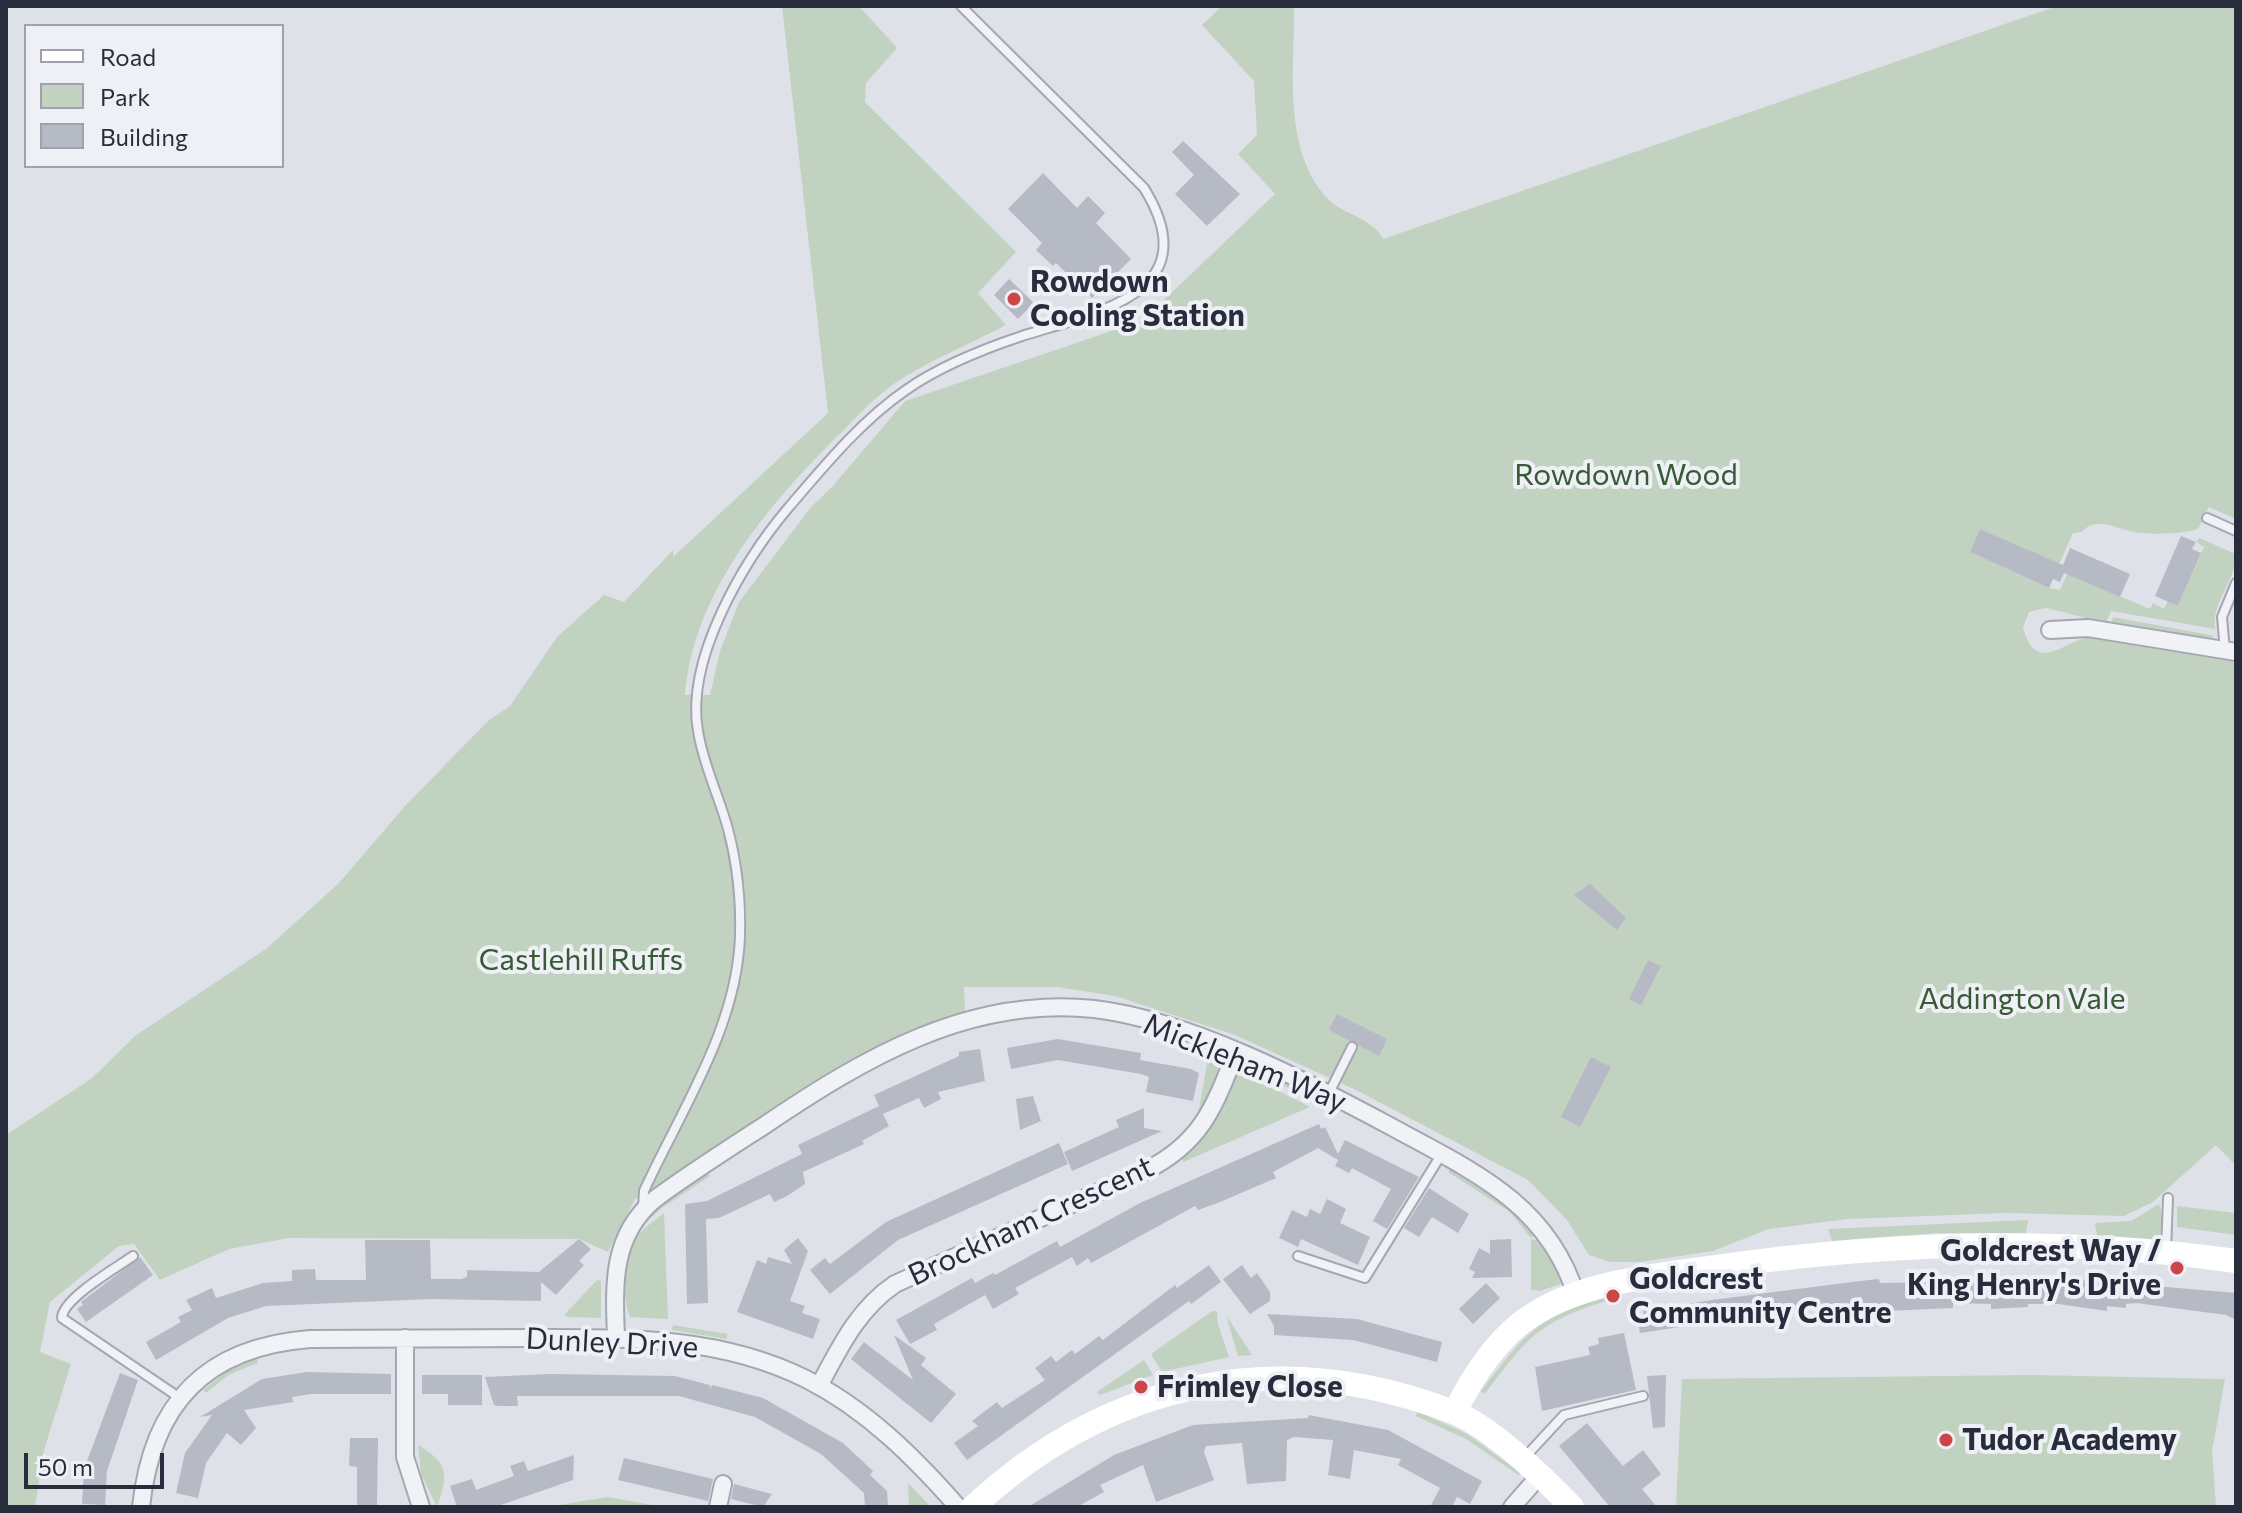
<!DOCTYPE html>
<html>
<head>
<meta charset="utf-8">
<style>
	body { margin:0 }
	#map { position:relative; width:2242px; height:1513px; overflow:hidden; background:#dfe1e8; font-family:Commissioner,sans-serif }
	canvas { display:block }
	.frame { position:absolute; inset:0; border:8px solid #282d3e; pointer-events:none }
	.legend { position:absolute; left:24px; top:24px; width:260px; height:144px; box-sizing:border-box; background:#eef0f5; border:2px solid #9fa2ac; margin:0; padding:10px 14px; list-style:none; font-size:24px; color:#282d3e }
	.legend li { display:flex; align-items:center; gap:16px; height:40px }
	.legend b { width:40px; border:2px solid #9fa2ac }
	.scale { position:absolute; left:24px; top:1453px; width:140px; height:36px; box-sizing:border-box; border:4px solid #282d3e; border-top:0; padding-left:10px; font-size:24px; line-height:28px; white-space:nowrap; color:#282d3e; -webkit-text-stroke:6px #eef0f5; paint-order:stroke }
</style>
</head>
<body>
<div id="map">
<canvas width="2242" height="1513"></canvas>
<div class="frame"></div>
<ul class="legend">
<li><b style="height:10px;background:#fff"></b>Road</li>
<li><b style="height:22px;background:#c2d2c0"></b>Park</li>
<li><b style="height:22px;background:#b6bac4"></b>Building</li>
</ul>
<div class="scale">50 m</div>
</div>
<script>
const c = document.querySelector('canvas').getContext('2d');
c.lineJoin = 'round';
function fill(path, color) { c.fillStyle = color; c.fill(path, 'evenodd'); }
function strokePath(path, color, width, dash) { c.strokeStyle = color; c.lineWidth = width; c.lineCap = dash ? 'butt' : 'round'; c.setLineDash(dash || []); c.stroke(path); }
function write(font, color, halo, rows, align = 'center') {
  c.font = font + ' Commissioner,sans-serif'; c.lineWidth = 8; c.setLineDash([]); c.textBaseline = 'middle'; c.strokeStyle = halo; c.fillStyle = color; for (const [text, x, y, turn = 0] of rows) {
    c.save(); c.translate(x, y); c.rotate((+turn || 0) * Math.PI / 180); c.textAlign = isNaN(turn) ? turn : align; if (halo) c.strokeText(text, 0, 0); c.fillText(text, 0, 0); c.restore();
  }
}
fill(new Path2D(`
	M782 6H859L897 48 866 83 865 102 1016 252 978 293 1006 325C972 343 935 358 903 378 881 391 862 411 844 430 772 500 693 591 685 695H710L720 651 739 602 811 507 832 487 905 401 1150 318 1165 299 1275 194 1238 154 1257 135 1254 81 1202 25 1222 6H1294C1295 68 1282 147 1326 197 1343 216 1371 216 1383 239L2057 6H2236V519L2209 507 2198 529C2185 534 2149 535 2134 532 2116 529 2096 515 2082 532L2073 533 2059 564 1980 529 1970 552 2049 588 2060 590 2067 574 2150 609 2153 603 2164 609 2168 601 2178 606 2204 547 2196 542 2199 538 2236 554C2236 581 2211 603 2215 629L2111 611 2106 623 2046 608 2029 612 2023 627C2036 678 2067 638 2093 636L2236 660V1166L2216 1145 2153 1202 2124 1216 2005 1213 1848 1219 1769 1229 1713 1251 1641 1262H1610L1589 1255 1567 1220 1528 1180 1356 1090 1235 1035 1115 996 1057 987H964L965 1013C845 1053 758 1121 654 1191L635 1199 608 1252 579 1239 289 1238 229 1249 160 1280 134 1244 119 1246 50 1302 40 1352 71 1364 44 1450 35 1507H6V1135L91 1079 135 1036 266 949 339 883 405 806 488 721 510 706 557 637 604 595 624 602 673 550V557L828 413Z
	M2113 617 2215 636 2208 640 2111 624Z
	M1208 1059 1220 1063 1221 1070 1197 1120Z
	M1249 1065 1317 1097 1315 1100 1240 1066Z
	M1237 1070 1310 1107 1183 1162 1182 1157 1214 1123Z
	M1450 1168 1501 1200 1541 1236 1530 1237 1510 1212 1448 1172Z
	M708 1173 710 1176 662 1208 639 1228 659 1205Z
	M2159 1204 2162 1214 2160 1240 2097 1236 2095 1223 2131 1221Z
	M2177 1206 2236 1213V1235L2177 1227Z
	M664 1213 668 1319 630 1317C622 1297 623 1259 635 1239 641 1230 655 1220 664 1213Z
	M2028 1220 2026 1233H1937L1832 1241 1828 1229Z
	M1531 1239 1546 1242 1561 1284 1540 1291 1531 1290Z
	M597 1280 601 1281V1318L566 1317 565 1314Z
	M1605 1297 1606 1301C1537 1323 1527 1338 1485 1394L1481 1391C1526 1334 1533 1319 1605 1297Z
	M1212 1311H1217L1218 1324 1229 1357 1162 1372 1151 1354Z
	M1226 1315 1252 1355 1238 1356Z
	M673 1325 727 1334V1339L672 1330Z
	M257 1358 258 1363 230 1374 206 1393 203 1390 228 1370Z
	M1144 1360 1153 1375 1100 1395 1097 1392Z
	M2032 1375 2225 1379 2212 1451 2216 1507H1676L1682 1379Z
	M1417 1411 1467 1434 1521 1473 1518 1475 1468 1440 1416 1416Z
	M418 1445C450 1464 448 1475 437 1507L421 1474Z
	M908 1483 931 1507H909Z
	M608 1497 663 1507H546Z`), '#c2d2c0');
fill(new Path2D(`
	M1183 141 1240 194 1207 226 1175 194 1194 175 1172 152Z
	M1043 173 1077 208 1088 196 1105 213 1096 223 1131 259 1092 298 1056 263 1053 266 1036 250 1042 243 1008 209Z
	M1009 279 1034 303 1018 319 994 295Z
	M1980 529 2063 565 2070 548 2130 574 2120 597 2064 573 2060 582 2053 579 2049 588 1970 552Z
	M2181 536 2196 542 2192 549 2201 553 2178 606 2155 596Z
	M1590 884 1626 918 1617 930 1574 895Z
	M1648 960 1661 966 1641 1005 1629 999Z
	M1337 1014 1387 1039 1379 1056 1329 1030Z
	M1058 1039 1141 1053 1140 1060 1191 1069 1199 1073 1193 1101 1146 1092 1149 1077 1141 1074 1058 1060 1011 1069 1007 1048Z
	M980 1049 985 1081 938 1092 941 1099 924 1108 919 1098 883 1114 889 1126 862 1141 864 1144 803 1172 805 1184 787 1196 774 1202 770 1194 719 1218 706 1219 708 1303 687 1304 685 1204 707 1201 802 1154 798 1145 879 1106 874 1095 959 1056V1052Z
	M1591 1057 1611 1067 1580 1127 1561 1117Z
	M1033 1096 1041 1121 1020 1130 1016 1099Z
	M1144 1108V1128L1162 1131 1072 1171 1064 1152 1119 1127 1116 1120Z
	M1319 1124 1321 1129 1325 1127 1338 1154 1345 1140 1419 1177 1387 1229 1373 1221 1391 1189 1352 1168 1349 1173 1335 1166 1338 1160 1318 1148 1273 1172 1276 1178 1220 1202 1198 1210 1195 1206 1091 1263 1088 1258 1077 1266 1072 1257 1015 1288 1019 1294 993 1309 985 1295 934 1324 937 1330 910 1344 896 1320 972 1278 975 1283 993 1273 995 1275 1057 1241 1060 1247 1140 1203Z
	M1059 1143 1068 1164 898 1240 830 1294 810 1270 825 1258 830 1264 886 1222Z
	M1429 1188 1469 1214 1458 1233 1432 1217 1419 1237 1404 1228Z
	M1327 1199 1346 1209 1340 1223 1370 1237 1358 1265 1301 1239 1298 1247 1279 1238 1292 1210 1307 1217 1310 1209 1320 1214Z
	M798 1238 808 1251 790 1301 805 1306 802 1313 820 1319 813 1339 737 1312 757 1260 766 1264 768 1257 792 1264 784 1250Z
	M579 1239 591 1249 579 1261 584 1265 556 1295 541 1282V1301L431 1299 266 1306 228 1318 156 1360 146 1342 181 1322 178 1317 192 1310 186 1300 212 1288 216 1298 263 1283 292 1281V1270L315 1269 316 1280H366L365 1240H430L431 1279H461L467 1277V1270L539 1272Z
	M1511 1239 1512 1277 1472 1278 1475 1272 1469 1269 1479 1248 1490 1254V1240Z
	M140 1257 153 1275 86 1322 77 1309 83 1305 81 1302Z
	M1209 1265 1221 1282 1191 1304 1189 1301 967 1460 954 1443 978 1426 972 1421 997 1402 1002 1408 1045 1380 1035 1368 1051 1356 1056 1362 1072 1350 1075 1354 1099 1336 1103 1340 1175 1285 1177 1288Z
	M1242 1265 1251 1278 1257 1273 1270 1292V1301L1250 1314 1223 1279Z
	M2040 1276 2236 1293V1320L2226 1315 2136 1303 2126 1304V1308L2107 1306V1311L2058 1304H2028V1307L1991 1309V1304L1953 1303V1308L1886 1311 1851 1310V1305L1833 1308V1304L1640 1333 1637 1317 1644 1316 1643 1311 1712 1300 1860 1281 1879 1279 1880 1283 2040 1281Z
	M1486 1283 1500 1298 1473 1324 1459 1309Z
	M1267 1314 1357 1319 1442 1342 1437 1362 1353 1340 1274 1335V1326Z
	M1624 1333 1636 1390 1542 1411 1535 1367 1590 1355 1588 1347 1599 1344 1598 1338Z
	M894 1335 926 1358 921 1365 956 1394 931 1423 851 1359 864 1342 913 1380Z
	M307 1372 391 1374V1394H311L292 1397 293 1402 244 1410 256 1428 241 1445 227 1433 206 1463 198 1498 176 1493 185 1453 212 1415 200 1417 262 1379Z
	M120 1373 138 1380 107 1471 105 1505 82 1504 84 1469Z
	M550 1374 675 1376 710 1385V1389L712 1385 763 1398 843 1443 873 1471 870 1475 887 1491 888 1507H865L864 1493 821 1454 755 1417 679 1396H517L518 1406H499L494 1405 485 1377Z
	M422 1375H482V1405H448V1394H422Z
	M1666 1375 1665 1427 1653 1428 1647 1376Z
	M1309 1415 1388 1430 1482 1481 1470 1504 1457 1497 1452 1507H1430L1440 1488 1398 1465 1401 1459 1354 1450 1350 1479 1328 1475 1333 1440 1294 1437 1287 1440 1286 1481 1247 1484 1242 1443 1206 1446 1204 1452 1214 1480 1156 1502 1143 1465 1100 1485 1104 1492 1077 1507H1028L1114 1455 1193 1425 1308 1418Z
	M1587 1423 1623 1466 1643 1450 1661 1474 1642 1489 1657 1507H1610L1569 1458 1559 1446Z
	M350 1438H378L377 1507H357V1467L349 1466Z
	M574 1455 573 1480 495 1507H457L450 1486 472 1479 476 1490 514 1476 510 1466 524 1461 528 1471Z
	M624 1458 713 1479 708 1501 618 1480Z
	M734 1484 772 1494 763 1507 731 1499Z`), '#b6bac4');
const lane = new Path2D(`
	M2207 518 2236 531
	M2225 651 2222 617 2236 583
	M1329 1093 1352 1047
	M643 1208 644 1191C681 1110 737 1028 740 936 741 901 737 863 728 829 719 796 703 764 698 731 685 659 744 560 789 507 825 465 861 421 906 390 940 366 983 349 1022 336 1098 312 1209 293 1144 188L961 6
	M2166 1252 2168 1198
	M133 1256C116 1268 62 1299 62 1318L180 1398
	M1298 1256 1365 1278 1441 1155
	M1526 1456 1564 1415 1643 1396`);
const street = new Path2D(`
	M2050 630 2088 628 2236 652
	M616 1337C614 1285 611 1236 655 1199 690 1173 728 1149 765 1125 864 1058 969 996 1094 1009 1189 1020 1306 1081 1390 1126 1470 1170 1547 1202 1576 1295
	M405 1338V1457L421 1507
	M819 1386C840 1347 858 1309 895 1284L1147 1170C1202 1142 1214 1107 1236 1052
	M141 1507C152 1404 205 1347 310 1339 385 1339 460 1338 534 1338 629 1338 719 1336 806 1379 866 1409 915 1458 958 1507
	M718 1507 723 1484
	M1512 1507 1540 1475`);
strokePath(lane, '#a4a7b2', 12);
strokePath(street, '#a4a7b2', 20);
strokePath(lane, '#f1f2f6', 8);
strokePath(street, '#f1f2f6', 16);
strokePath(new Path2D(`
	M1455 1412C1472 1377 1499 1335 1534 1314 1587 1281 1655 1276 1715 1267 1889 1242 2062 1236 2236 1261
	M973 1507C1110 1380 1279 1345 1453 1412 1490 1426 1544 1478 1572 1507`), '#fff', 24);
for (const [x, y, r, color] of [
	[1014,299,8,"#cc4548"],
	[2177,1268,8,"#cc4548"],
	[1613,1296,8,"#cc4548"],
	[1141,1387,8,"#cc4548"],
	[1946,1440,8,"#cc4548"]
]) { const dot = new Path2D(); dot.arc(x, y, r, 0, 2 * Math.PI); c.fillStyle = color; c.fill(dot); strokePath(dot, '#eef0f5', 3); }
write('bold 30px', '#282d3e', '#eef0f5', [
	["Rowdown",1030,282],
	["Cooling Station",1030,316],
	["Goldcrest Way /",2161,1251,"right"],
	["King Henry's Drive",2161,1285,"right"],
	["Goldcrest",1629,1279],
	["Community Centre",1629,1313],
	["Frimley Close",1157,1387],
	["Tudor Academy",1962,1440]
], 'left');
write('30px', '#385a35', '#eef0f5', [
	["Rowdown Wood",1626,475],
	["Castlehill Ruffs",581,960],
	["Addington Vale",2022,999]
]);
write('30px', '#282d3e', '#eef0f5', [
	["Mickleham Way",1245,1063,22],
	["Brockham Crescent",1031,1221,-25],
	["Dunley Drive",612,1343,3]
]);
</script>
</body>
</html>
